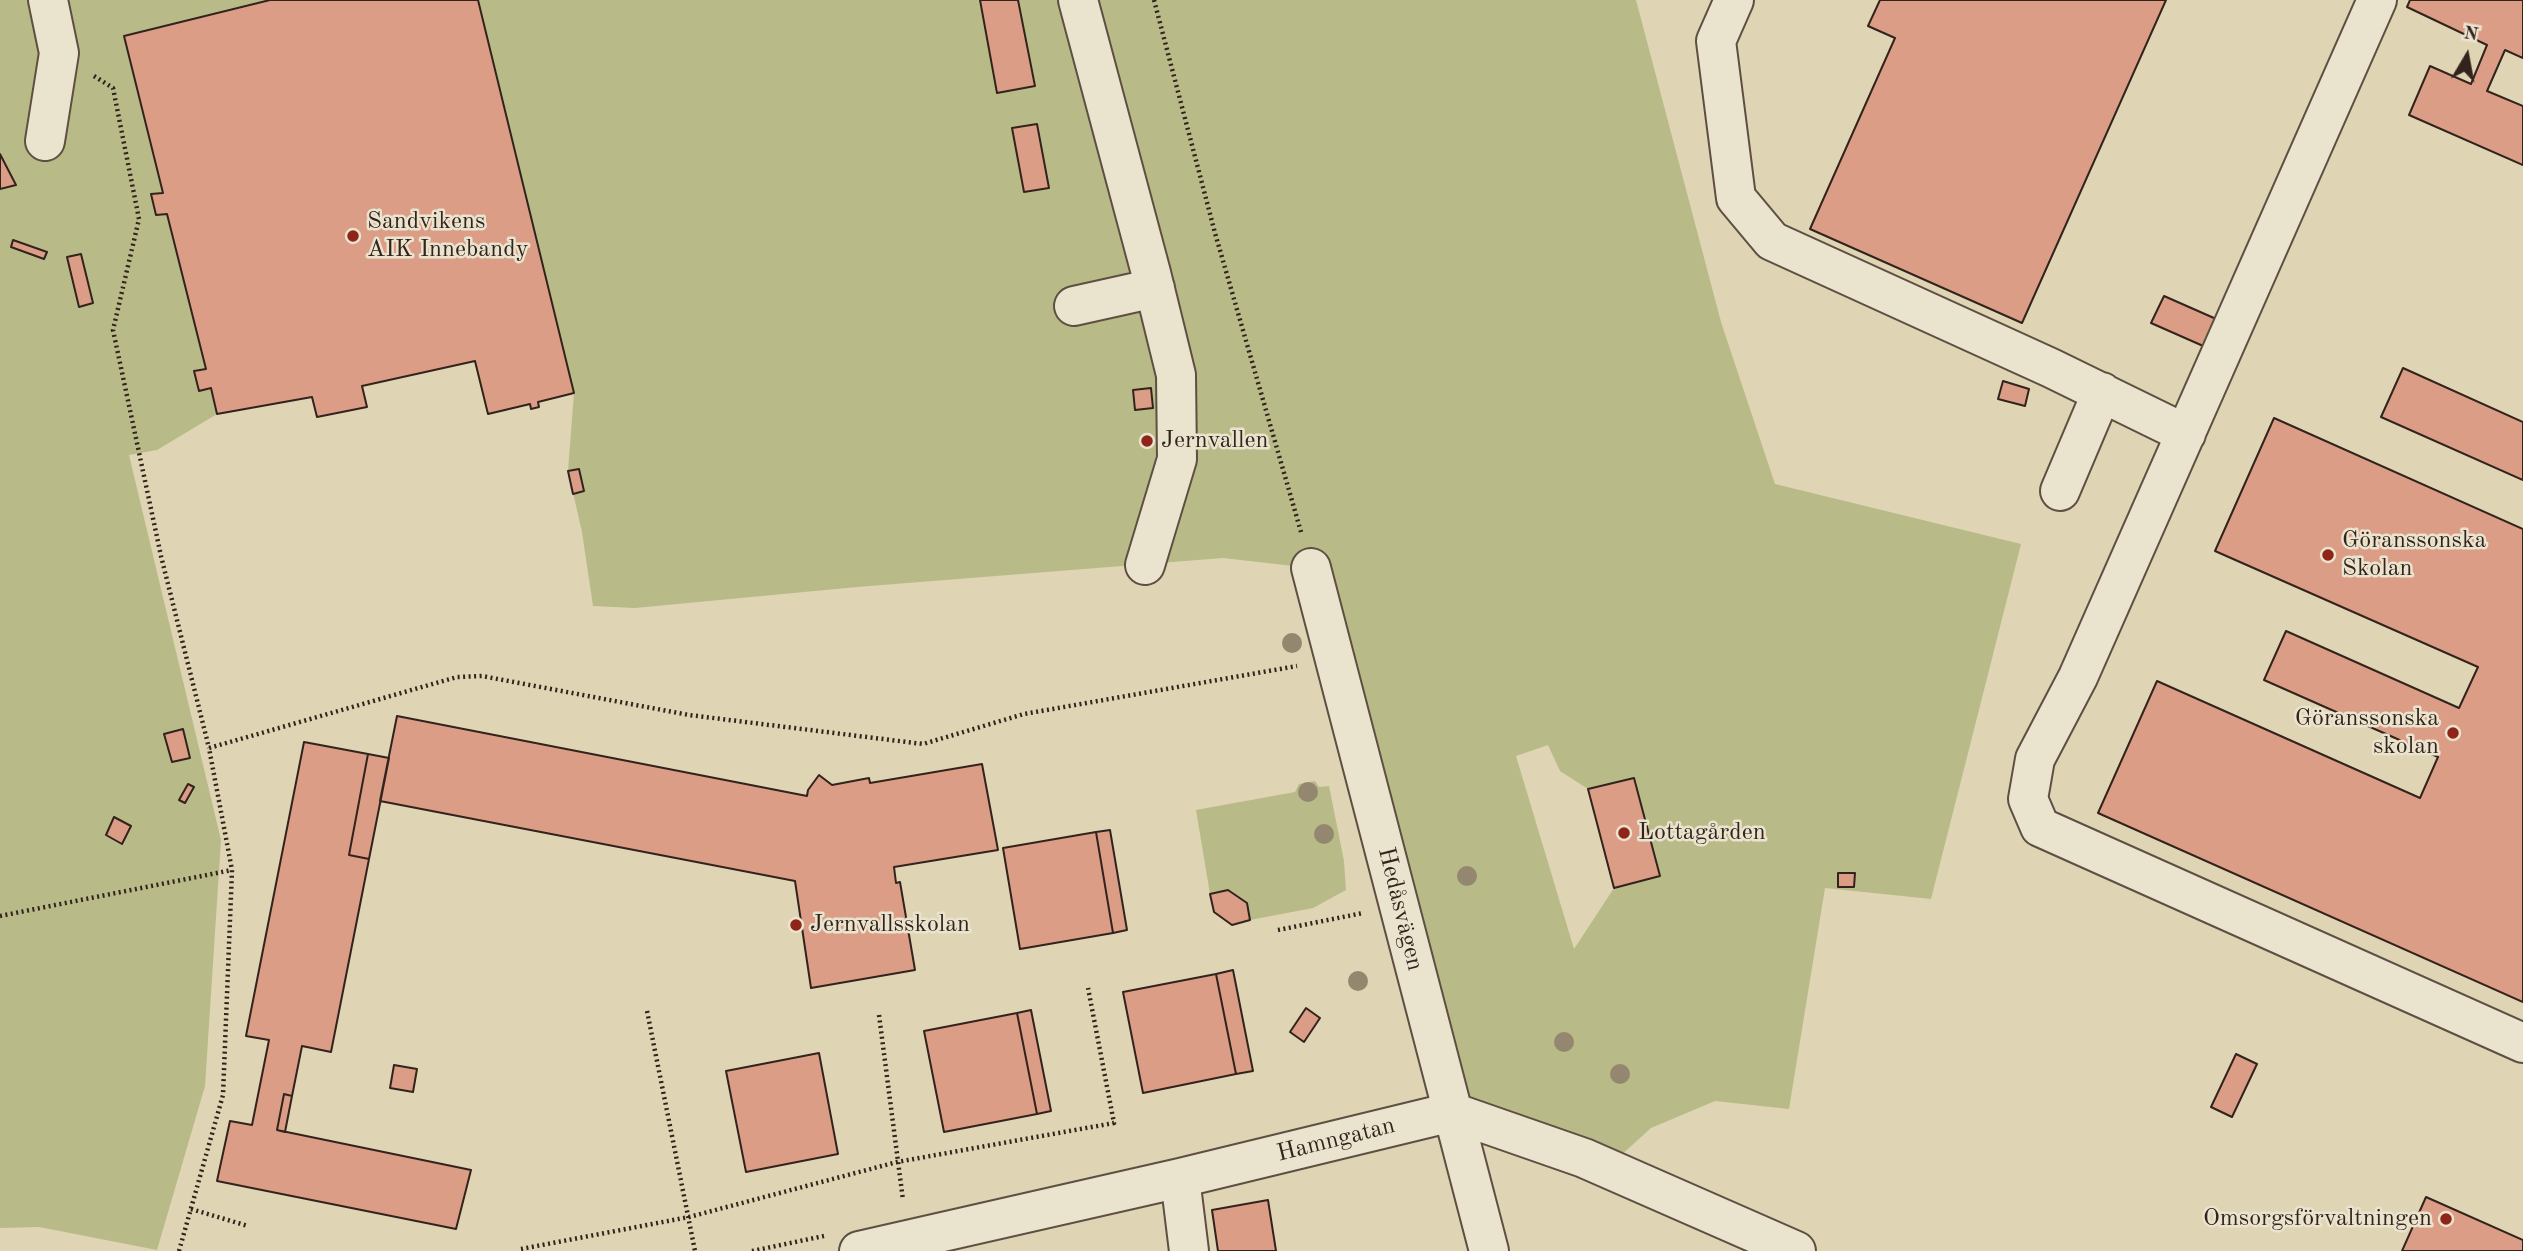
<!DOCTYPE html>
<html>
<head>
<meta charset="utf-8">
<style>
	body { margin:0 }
	#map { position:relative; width:2523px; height:1251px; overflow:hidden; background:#dfd4b3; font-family:"Old Standard TT",serif }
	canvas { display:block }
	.north { position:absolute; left:2432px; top:21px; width:70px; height:70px; -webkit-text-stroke:5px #eae3ce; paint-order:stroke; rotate:10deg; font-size:19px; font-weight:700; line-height:28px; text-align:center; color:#33231d }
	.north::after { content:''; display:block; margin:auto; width:24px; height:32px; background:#33231d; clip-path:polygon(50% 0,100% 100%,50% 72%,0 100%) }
</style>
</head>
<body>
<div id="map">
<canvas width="2523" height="1251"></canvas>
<div class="north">N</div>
</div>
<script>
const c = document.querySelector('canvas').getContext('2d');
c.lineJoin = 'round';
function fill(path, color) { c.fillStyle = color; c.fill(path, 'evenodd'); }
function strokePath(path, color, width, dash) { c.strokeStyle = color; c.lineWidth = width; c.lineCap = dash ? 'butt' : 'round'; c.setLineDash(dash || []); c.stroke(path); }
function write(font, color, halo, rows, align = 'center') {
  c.font = font + ' "Old Standard TT",serif'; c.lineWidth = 5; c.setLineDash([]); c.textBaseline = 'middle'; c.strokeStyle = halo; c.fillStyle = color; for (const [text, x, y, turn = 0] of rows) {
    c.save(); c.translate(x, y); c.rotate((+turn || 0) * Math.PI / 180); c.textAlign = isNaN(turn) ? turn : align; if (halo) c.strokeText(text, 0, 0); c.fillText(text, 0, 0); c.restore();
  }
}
fill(new Path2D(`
	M0 0H1636L1721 322 1775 484 2021 544 1931 899 1825 888 1789 1109 1715 1101 1651 1128 1607 1168 1452 1112 1311 568 1223 558 857 587 635 608 593 606 582 532 568 471 574 393 538 402 539 407 531 409 529 404 488 414 474 361 363 386 367 407 317 417 312 397 217 414 157 450 129 455 221 840 205 1086 157 1250 39 1227 0 1228ZM1548 745 1560 771 1588 789 1634 778 1660 876 1614 888 1574 949 1516 756Z
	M1315 781 1319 787 1329 786 1344 861 1346 890 1313 908 1250 920 1246 903 1228 890 1210 894 1196 810 1295 792 1299 784Z`), '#b8bb88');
const building = new Path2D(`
	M270 0H478L574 393 538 402 539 407 531 409 530 404 488 414 475 361 362 386 367 407 317 417 312 397 217 414 211 388 199 391 194 371 206 369 167 214 156 215 151 194 163 193 124 36Z
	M980 0H1018L1035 86 997 93Z
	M1880 0H2166L2022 323 1810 229 1895 38 1868 26Z
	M2410 0H2523V58L2505 50 2487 91 2523 106V165L2409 115 2430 66 2471 84 2487 45 2407 7Z
	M1037 124 1049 188 1024 192 1012 128Z
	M0 154 16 185 0 189Z
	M13 240 47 252 44 259 11 247Z
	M81 254 93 303 79 307 67 257Z
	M2164 296 2223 322 2210 349 2151 323Z
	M2403 368 2523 422V480L2381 417Z
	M2003 381 2029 389 2025 406 1998 399Z
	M1151 388 1153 408 1135 410 1133 390Z
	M2274 418 2523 529V1002L2098 813 2157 681 2420 798 2438 757 2264 680 2286 631 2459 708 2478 667 2215 551Z
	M579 469 584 491 573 494 568 471Z
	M397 716 807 796 808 790 819 775 832 785 869 778 870 783 982 764 998 850 894 867 896 883 900 882 915 970 811 988 795 881 380 801Z
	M183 729 190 758 172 762 164 734Z
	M304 742 368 754 349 855 369 859 331 1052 302 1046 292 1096 284 1094 277 1130 471 1170 456 1229 217 1181 230 1121 252 1125 269 1040 246 1036Z
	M368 754 389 758 369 859 349 855Z
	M1634 778 1660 876 1614 888 1588 789Z
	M188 784 194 787 185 803 179 800Z
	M114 817 131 826 122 844 106 835Z
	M1110 830 1127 930 1113 933 1096 832Z
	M1096 832 1113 933 1020 949 1003 848Z
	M1838 873H1855L1854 887H1838Z
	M1228 890 1247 903 1250 920 1232 925 1214 912 1210 894Z
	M1233 970 1253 1071 1236 1074 1216 974Z
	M1216 974 1236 1074 1143 1093 1123 992Z
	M1306 1008 1320 1018 1304 1042 1290 1032Z
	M1031 1010 1051 1111 1037 1114 1017 1013Z
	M1017 1013 1037 1114 944 1132 924 1031Z
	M819 1053 838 1154 746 1172 726 1071Z
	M2236 1054 2257 1064 2232 1117 2211 1107Z
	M394 1065 417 1069 413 1092 390 1088Z
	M284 1094 292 1096 285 1132 277 1130Z
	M2426 1197 2523 1240V1251H2402Z
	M1268 1200 1276 1251H1218L1212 1210Z`);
fill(building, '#dc9d87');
strokePath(building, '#33231d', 2);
const minor = new Path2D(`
	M1078 0 1151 273 1176 375 1177 459 1145 565
	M1734 0 1716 41 1736 198 1772 241 2051 368 2186 434
	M2377 0 2078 677 2035 759 2028 799 2040 827 2523 1043
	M45 141 59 53 48 0
	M1074 306 1155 288
	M2060 491 2102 392
	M1311 568 1489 1251
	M1180 1178 1189 1251
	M859 1251 1180 1178 1452 1112 1584 1158 1796 1251`);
strokePath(minor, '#5e4f42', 42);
strokePath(new Path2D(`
	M1154 0 1215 233 1301 532
	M94 76 113 88 139 219 113 330 161 556 209 748
	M0 916 232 870
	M1278 930 1363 913
	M647 1011 695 1251
	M879 1015 903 1200
	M191 1209 248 1226
	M521 1249 689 1217 897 1162 1114 1123 1088 988
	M179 1251 223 1095 232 870 209 748 457 677 482 676 689 715 923 744 1024 714 1297 666
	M752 1251 824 1236`), '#33231d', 4.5, [2, 3.5]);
strokePath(minor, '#eae3ce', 38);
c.fillStyle = '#93886f';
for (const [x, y] of [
	[1292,643],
	[1308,792],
	[1324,834],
	[1467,876],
	[1358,981],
	[1564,1042],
	[1620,1074]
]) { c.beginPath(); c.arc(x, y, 10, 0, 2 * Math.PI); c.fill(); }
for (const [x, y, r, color] of [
	[353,236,7,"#8f2418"],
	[1147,441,7,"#8f2418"],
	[2328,555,7,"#8f2418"],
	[2453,733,7,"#8f2418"],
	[1624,833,7,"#8f2418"],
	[796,925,7,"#8f2418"],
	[2446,1219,7,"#8f2418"]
]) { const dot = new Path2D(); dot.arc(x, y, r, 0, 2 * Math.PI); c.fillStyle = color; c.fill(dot); strokePath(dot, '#eae3ce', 2.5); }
write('24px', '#33231d', '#eae3ce', [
	["Sandvikens",367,222],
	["AIK Innebandy",367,250],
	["Jernvallen",1161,441],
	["Göranssonska",2342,541],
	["Skolan",2342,569],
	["Göranssonska",2439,719,"right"],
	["skolan",2439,747,"right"],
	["Lottagården",1638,833],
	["Jernvallsskolan",810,925],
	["Omsorgsförvaltningen",2432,1219,"right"]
], 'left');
write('24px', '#33231d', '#eae3ce', [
	["Hedåsvägen",1400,909,76],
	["Hamngatan",1336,1140,-14]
]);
</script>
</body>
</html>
